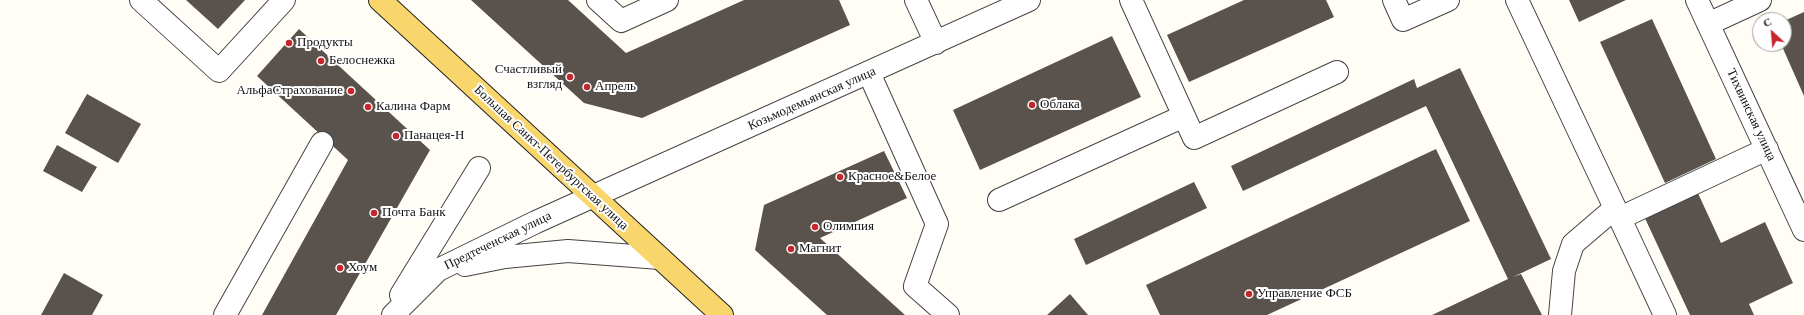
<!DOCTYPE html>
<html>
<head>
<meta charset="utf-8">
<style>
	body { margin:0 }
	#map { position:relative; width:1804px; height:315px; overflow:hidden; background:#fffdf5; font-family:"Times New Roman",serif }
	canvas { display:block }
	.north { position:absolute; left:1752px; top:12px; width:40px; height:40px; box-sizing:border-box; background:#fff; border:1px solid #a0a0a0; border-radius:50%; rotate:334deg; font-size:11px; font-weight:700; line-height:16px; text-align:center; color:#111 }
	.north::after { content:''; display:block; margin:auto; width:14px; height:18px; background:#c4262e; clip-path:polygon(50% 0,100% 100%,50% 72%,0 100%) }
</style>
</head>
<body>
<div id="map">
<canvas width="1804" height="315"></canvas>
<div class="north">С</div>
</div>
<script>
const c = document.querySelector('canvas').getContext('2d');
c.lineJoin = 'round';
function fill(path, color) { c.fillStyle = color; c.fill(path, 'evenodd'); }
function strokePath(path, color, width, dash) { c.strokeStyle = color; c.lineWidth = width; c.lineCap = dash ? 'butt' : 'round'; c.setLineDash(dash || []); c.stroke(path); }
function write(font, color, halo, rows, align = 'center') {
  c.font = font + ' "Times New Roman",serif'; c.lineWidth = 4; c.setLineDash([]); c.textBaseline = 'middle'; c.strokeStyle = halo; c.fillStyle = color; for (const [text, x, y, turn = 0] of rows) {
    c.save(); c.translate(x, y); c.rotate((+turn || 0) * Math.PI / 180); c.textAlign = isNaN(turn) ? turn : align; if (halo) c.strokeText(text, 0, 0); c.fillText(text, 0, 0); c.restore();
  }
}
fill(new Path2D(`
	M186 0H245L218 29Z
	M471 0H568L626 53 744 0H839L850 25 642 118 584 103Z
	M1244 0H1326L1334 17 1189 82 1167 35Z
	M1569 0H1626L1579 22Z
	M1804 12V96L1781 44H1784V21Z
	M1652 19 1716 159 1665 183 1600 42Z
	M299 29 430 150 336 315H262L348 160 257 76Z
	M1112 36 1141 97 980 170 953 110Z
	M1460 68 1551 259 1513 277 1521 274 1542 315H1432L1508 279 1426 106 1243 191 1231 166 1414 79 1417 88Z
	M87 94 141 124 118 163 65 133Z
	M57 145 97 167 82 192 43 171Z
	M1436 149 1470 221 1267 315H1160L1146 285Z
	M884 151 907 198 820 238 905 315H827L755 250 764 205Z
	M1194 182 1207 208 1086 265 1074 239Z
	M1696 189 1721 243 1765 222 1793 283 1749 304 1754 315H1690L1643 214Z
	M64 273 103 295 92 315H41Z
	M1070 294 1088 315H1047Z`), '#5a524d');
const minor = new Path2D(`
	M141 0 219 71 284 0
	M598 0 621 21 667 0
	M916 0 936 43
	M1131 0 1194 138 1337 72
	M1394 0 1403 20 1448 0
	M1517 0 1615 208 1573 244 1564 271 1560 315
	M1697 0 1804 230
	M1708 24 1760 0
	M869 73 937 224 915 286 948 315
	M999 200 1184 116
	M1615 208 1665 315
	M1620 218 1767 149
	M465 265 505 257 568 251 660 258
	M401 295 479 168
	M225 315 322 143
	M393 315 438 270 536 222 1029 0`);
const major = new Path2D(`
	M380 0 722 315`);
strokePath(minor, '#444', 24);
strokePath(major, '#222', 24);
strokePath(minor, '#fff', 22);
strokePath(major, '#f9d66b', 22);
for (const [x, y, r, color] of [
	[289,43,4,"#c4262e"],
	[321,61,4,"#c4262e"],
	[570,77,4,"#c4262e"],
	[587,87,4,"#c4262e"],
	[351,91,4,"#c4262e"],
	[1032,105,4,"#c4262e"],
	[368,107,4,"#c4262e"],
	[396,136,4,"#c4262e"],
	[840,177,4,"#c4262e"],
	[374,213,4,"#c4262e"],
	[815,227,4,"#c4262e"],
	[791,249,4,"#c4262e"],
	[340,268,4,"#c4262e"],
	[1249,294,4,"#c4262e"]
]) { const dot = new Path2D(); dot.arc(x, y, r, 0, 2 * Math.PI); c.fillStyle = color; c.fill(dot); strokePath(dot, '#fff', 1.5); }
write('13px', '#111', '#fff', [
	["Продукты",297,43],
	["Белоснежка",329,61],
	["Счастливый",562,70,"right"],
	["взгляд",562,85,"right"],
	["Апрель",595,87],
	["АльфаСтрахование",343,91,"right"],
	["Облака",1040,105],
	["Калина Фарм",376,107],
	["Панацея-Н",404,136],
	["Красное&Белое",848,177],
	["Почта Банк",382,213],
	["Олимпия",823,227],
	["Магнит",799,249],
	["Хоум",348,268],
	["Управление ФСБ",1257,294]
], 'left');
write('13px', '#111', '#fff', [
	["Козьмодемьянская улица",812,99,-24],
	["Тихвинская улица",1751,115,65],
	["Большая Санкт-Петербургская улица",551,158,43],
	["Предтеченская улица",498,241,-26]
]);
</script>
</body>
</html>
